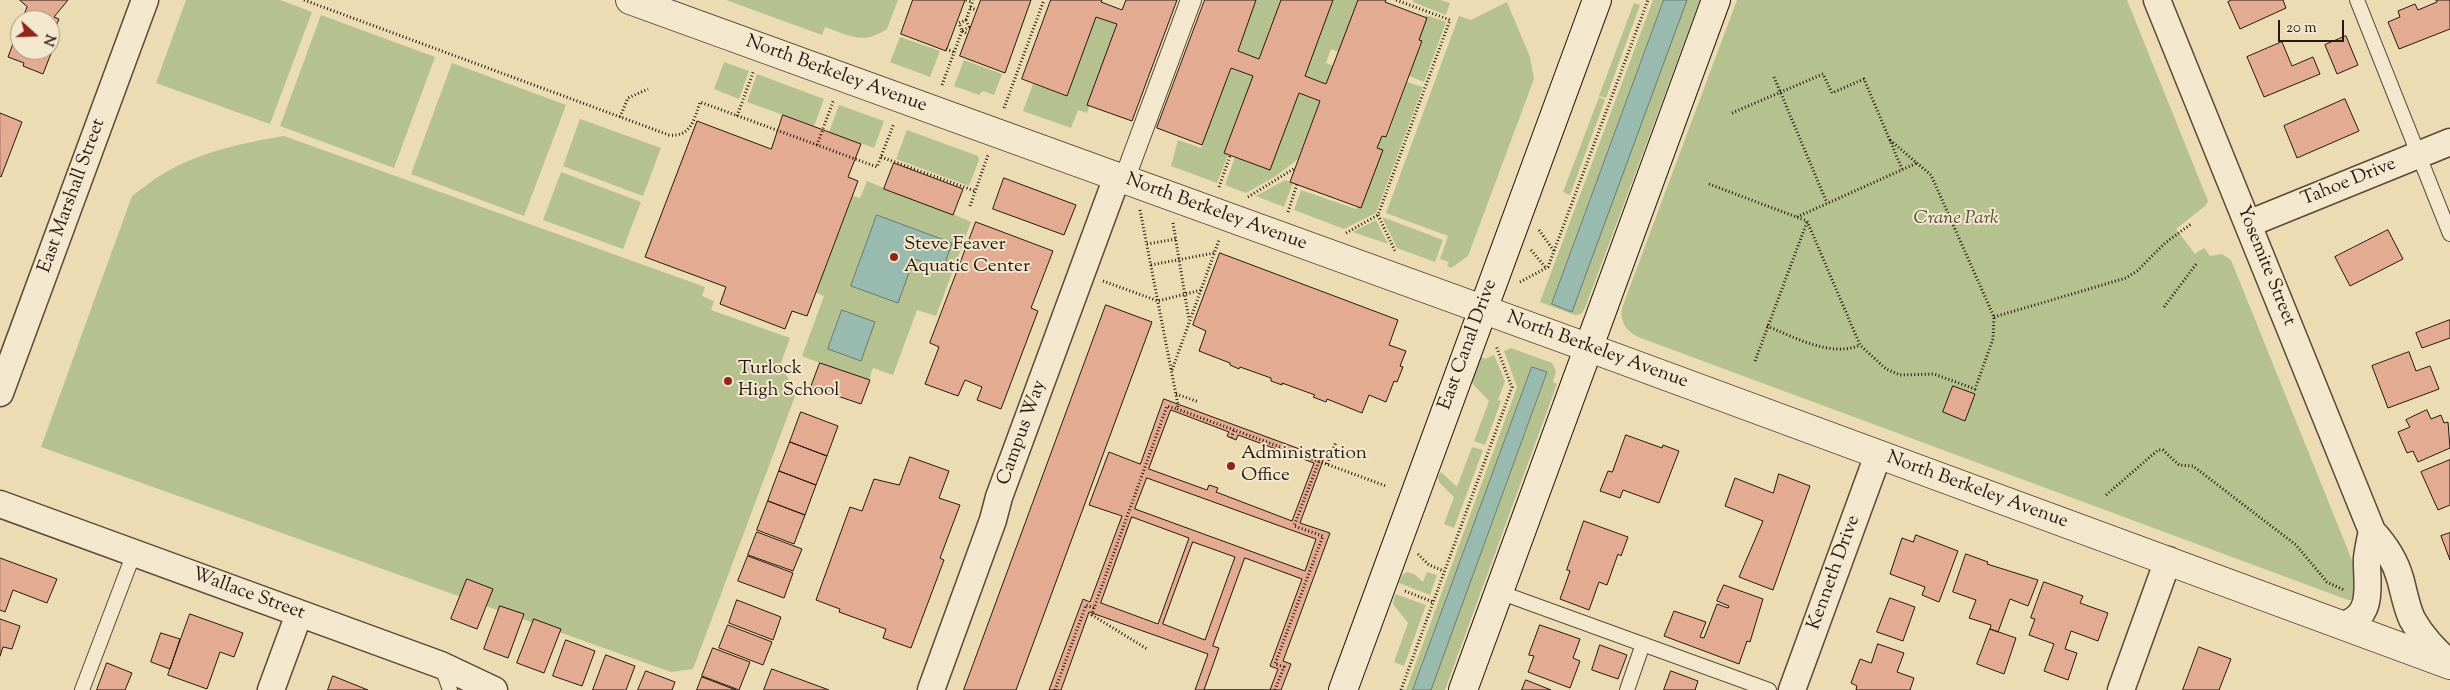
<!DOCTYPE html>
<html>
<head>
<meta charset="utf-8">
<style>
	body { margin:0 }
	#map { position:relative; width:2450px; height:690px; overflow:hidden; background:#ecdcb4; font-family:"Sorts Mill Goudy",serif }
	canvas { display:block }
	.north { position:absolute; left:10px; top:10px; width:50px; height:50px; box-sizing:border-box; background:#f3e8ce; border:1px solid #a29582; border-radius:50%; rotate:110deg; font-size:14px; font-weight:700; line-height:20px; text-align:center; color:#291810 }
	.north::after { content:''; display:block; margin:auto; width:18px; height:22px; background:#8f2418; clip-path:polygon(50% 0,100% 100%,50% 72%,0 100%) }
	.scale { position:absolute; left:2278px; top:20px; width:66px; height:22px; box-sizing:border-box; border:2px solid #291810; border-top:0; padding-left:6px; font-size:15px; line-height:18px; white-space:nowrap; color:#291810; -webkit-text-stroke:4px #f3e8ce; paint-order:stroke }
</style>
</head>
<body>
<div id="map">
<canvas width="2450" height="690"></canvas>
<div class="north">N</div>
<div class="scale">20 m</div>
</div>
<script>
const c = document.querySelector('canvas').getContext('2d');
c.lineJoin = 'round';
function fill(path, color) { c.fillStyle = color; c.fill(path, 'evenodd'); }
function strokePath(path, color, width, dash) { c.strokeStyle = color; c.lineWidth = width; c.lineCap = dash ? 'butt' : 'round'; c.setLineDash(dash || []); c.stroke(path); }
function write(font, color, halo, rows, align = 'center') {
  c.font = font + ' "Sorts Mill Goudy",serif'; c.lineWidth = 4; c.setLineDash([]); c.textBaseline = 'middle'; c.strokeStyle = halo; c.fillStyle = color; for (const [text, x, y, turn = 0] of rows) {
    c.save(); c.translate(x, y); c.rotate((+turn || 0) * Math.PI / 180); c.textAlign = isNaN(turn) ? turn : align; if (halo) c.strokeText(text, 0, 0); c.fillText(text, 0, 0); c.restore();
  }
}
fill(new Path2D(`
	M186 0H280L312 12 270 124 156 83Z
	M726 0H898L887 29C863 45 850 36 825 27L822 35Z
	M1256 0H1281L1259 59 1238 51Z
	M1333 0H1358L1339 52 1331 49 1326 63 1334 66 1326 84 1305 76Z
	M1413 0H1441L1450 3 1446 15 1413 2Z
	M1653 0H1664L1552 304 1571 311 1687 0H1700L1585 308 1581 314 1575 315 1540 302Z
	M1737 0H2127L2208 201 2205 206 2176 229 2195 254 2204 248 2210 256 2222 254 2231 260 2362 585 2356 600H2348L1638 337C1626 331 1620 322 1622 308Z
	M1507 2 1530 57 1534 79 1468 256 1451 268 1447 266 1449 262 1440 259 1448 236 1386 213 1459 16 1471 20Z
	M1634 3 1640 5 1606 98 1599 96Z
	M321 15 435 57 394 168 280 126Z
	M1426 15 1446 22 1424 82 1409 76 1422 42 1419 40Z
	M1096 17 1117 24 1087 113 1078 110 1071 128 1023 111 1033 84 1067 96Z
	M900 37 940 51 930 77 890 62Z
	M964 60 1002 74 994 95 983 91 979 95 954 86Z
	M724 62 749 71 739 99 714 89Z
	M452 63 566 105 524 216 411 174Z
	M1231 68 1253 76 1224 153 1228 155 1217 183 1171 166 1178 140 1201 148Z
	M757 74 824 99 814 126 747 102Z
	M1407 82 1423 87 1376 213 1344 229 1294 210 1301 190 1356 209 1383 150 1377 148 1382 135 1387 137Z
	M1299 93 1320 101 1298 159 1276 176 1246 193 1225 185 1235 157 1270 170Z
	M1599 97 1605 100 1570 195 1563 192Z
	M839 105 884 121 874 148 829 132Z
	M580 119 661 148 643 196 563 166Z
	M907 130 978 156 979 160 969 186 896 159Z
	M284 136 705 287 702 296 714 301 711 310 790 338 780 366 797 391 693 669 671 672 41 447 132 196C143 188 154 179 166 172 203 151 243 143 284 136Z
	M894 163 963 189 953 214 971 222 936 316 917 310 893 375 873 368 861 404 811 387 820 363 802 356 824 296 816 293 853 196 860 198 867 181 884 188Z
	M561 172 641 202 623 249 543 220Z
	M1285 180 1293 183 1284 207 1256 196Z
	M1382 217 1443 240 1435 262 1397 248Z
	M1376 220 1388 244 1353 232Z
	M1511 348 1552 363 1556 371 1553 382 1557 384 1445 690H1431L1547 373 1532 367 1413 690H1406L1517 387 1504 351Z
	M1494 355 1505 381 1498 400 1501 401 1485 445 1474 441 1489 401 1471 382 1481 357 1485 359Z
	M1472 447 1483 450 1454 528 1444 524 1454 497 1439 482 1438 477 1441 472 1457 487Z
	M1407 572 1414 574 1423 582 1427 572 1437 575 1430 595 1399 583 1402 575Z
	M1395 594 1426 605 1404 666 1394 662 1408 623 1393 604Z`), '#b5c18f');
const water = new Path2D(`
	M1664 0H1687L1572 312 1552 304Z
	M877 215 952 243 943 269 914 259 898 303 851 286Z
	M842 310 875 322 861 361 828 349Z
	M1532 367 1547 372 1431 690H1413Z`);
fill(water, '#99bbaf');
strokePath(water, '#6c7a6f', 1);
const building = new Path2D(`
	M20 0H68L54 17 59 19 54 31 59 33 43 74 23 66 24 63 8 57 20 25V50H50V20H22L27 7Z
	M913 0H965L946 51 901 34Z
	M981 0H1031L1005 73 960 56Z
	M1051 0H1102L1101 2 1122 10 1126 0H1177L1132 121 1087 105 1117 24 1096 17 1067 96 1022 79Z
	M1205 0H1256L1238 51 1259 59 1281 0H1333L1305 76 1326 84 1358 0H1386L1385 2 1427 18 1419 40 1422 41 1386 137 1382 136 1377 148 1383 150 1361 208 1290 182 1320 101 1299 93 1270 170 1224 153 1253 76 1231 68 1202 145 1157 128Z
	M2232 0H2283L2286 8 2240 29 2228 2Z
	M2436 0H2450V29L2399 49 2388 22 2400 17 2398 11 2415 4 2418 10 2437 2Z
	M2346 36 2358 65 2337 74 2325 45Z
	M2282 42 2292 66 2313 57 2320 74 2264 97 2247 57Z
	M2345 99 2359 131 2297 158 2284 126Z
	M0 113 22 122 1 177 0 176Z
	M783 115 861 144 848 177 858 181 807 316 792 311 785 329 720 304 726 287 645 257 697 121 771 149Z
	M894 163 963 189 953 215 884 189Z
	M1004 178 1076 205 1064 235 993 209Z
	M976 222 1053 251 1031 308 1038 311 1001 409 977 400 982 387 965 380 958 396 925 384 939 347 930 343Z
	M2388 230 2403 259 2350 286 2335 257Z
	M1220 253 1398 320 1389 345 1406 351 1400 366 1403 367 1397 382 1394 381 1386 402 1369 395 1362 413 1327 399 1326 402 1313 397 1315 395 1282 383V385L1271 381V378L1240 367 1239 369 1230 365V363L1199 351 1206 331 1193 325Z
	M1106 305 1152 322 1016 690H964Z
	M2450 320V338L2422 348 2416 333Z
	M2409 352 2416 371 2430 366 2439 389 2388 408 2372 366Z
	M820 363 870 380 861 404 811 387Z
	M1953 386 1975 394 1965 421 1943 412Z
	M1164 399 1324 458 1300 523 1330 533 1283 661 1291 664 1281 690H1195L1208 654 1089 612 1061 690H1049L1083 599 1090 602 1122 516 1089 505 1109 452 1140 464ZM1147 478 1316 539 1305 571 1135 509ZM1193 542 1235 557 1205 640 1163 624Z
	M1171 410 1229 432 1227 436 1236 440 1238 435 1314 463 1292 521 1216 492 1218 488 1209 485 1207 490 1149 469Z
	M2427 410 2431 419 2441 415 2444 423 2448 422 2450 448 2418 462 2413 451 2407 453 2398 432 2410 427 2406 420Z
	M801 412 838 426 827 456 790 442Z
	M1626 435 1662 448 1663 445 1679 451 1659 503 1623 490 1620 498 1600 491 1608 471 1612 472Z
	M790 442 827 456 816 485 779 471Z
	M910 457 949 471 939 498 960 505 940 558 944 560 911 648 883 638 886 629 839 612 840 609 816 600 850 507 862 511 874 479 899 485Z
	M2450 460V505L2438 510 2421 472Z
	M779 471 816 485 805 515 768 501Z
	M1779 474 1810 486 1773 590 1739 577 1763 521 1725 506 1735 478 1773 493Z
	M768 501 805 515 794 544 757 530Z
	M1132 517 1189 538 1158 624 1101 603Z
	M1584 521 1628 537 1621 556 1618 554 1607 585 1599 582 1589 610 1560 599 1570 571 1567 570Z
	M757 532 802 549 793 571 748 555Z
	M2450 533V560L2441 536Z
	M1916 535 1958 551 1939 602 1922 595 1925 587 1890 574 1902 538 1913 542Z
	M1966 554 1988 562 1987 564 2038 580 2028 606 2010 599 1998 632 1990 629 1991 625 1969 618 1976 600 1953 592Z
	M748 556 793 573 784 598 738 581Z
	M0 558 57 579 47 603 13 590 5 612 0 610Z
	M1245 558 1302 579 1270 666 1278 669 1270 690H1204L1219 648 1213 646Z
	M467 579 493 589 477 629 451 619Z
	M2044 582 2083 596 2080 603 2108 613 2098 641 2071 631 2065 649 2077 653 2068 680 2044 671 2054 644 2029 635 2035 619 2031 618Z
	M1724 585 1763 599 1750 642 1747 641 1739 664 1664 636 1674 611 1706 622 1700 637 1704 638 1717 604 1728 608 1729 606 1717 601Z
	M1890 598 1915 607 1903 641 1877 632Z
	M737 600 781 617 773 640 729 623Z
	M500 606 524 614 508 658 484 649Z
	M190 614 243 633 234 657 220 652 207 689 168 675Z
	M0 619 20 626 12 649 3 647 0 656Z
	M534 619 561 629 544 673 517 663Z
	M728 625 772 642 763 665 719 648Z
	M1540 625 1580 639 1573 658 1580 661 1570 688 1528 672 1534 656 1529 655Z
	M1990 629 2016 638 2004 674 1977 664Z
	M161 633 180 639 170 669 151 662Z
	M566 640 595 651 582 686 553 676Z
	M1878 644 1904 653 1897 672 1914 678 1910 690H1856L1857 686 1851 683 1860 659 1871 663Z
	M1600 645 1627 655 1618 679 1592 670Z
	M2199 647 2231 659 2219 690H2183Z
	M713 648 750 662 739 690 702 676Z
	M606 655 635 666 626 690H593Z
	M107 663 132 673 125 690H97Z
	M772 669 829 690H764Z
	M646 671 675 682 672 690H638Z
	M1671 671 1698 681 1695 690H1664Z
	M333 676 368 690H328Z
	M702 677 736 690H697Z
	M1526 680 1551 690H1522Z`);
fill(building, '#e3ab92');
strokePath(building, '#291810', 1);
const service = new Path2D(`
	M2357 0 2450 234
	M1499 592 1769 690
	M441 665 450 690
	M82 690 134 553
	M1627 690 1643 644`);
const pedestrian = new Path2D(`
	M1124 180 1191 0`);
const minor = new Path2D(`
	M2157 0 2372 531C2385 545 2395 560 2400 578 2404 592 2406 606 2412 619 2422 637 2435 650 2450 664
	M2248 224 2450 142
	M0 393 145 0
	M0 504 441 665 494 690
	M2343 625C2376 616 2366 582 2367 558 2368 549 2370 540 2372 531
	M271 690 299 614
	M931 690 993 520 999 497 1117 177
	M1792 690 1878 455
	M2121 690 2168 560`);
const tertiary = new Path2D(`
	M630 0 1617 358 2450 665`);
const secondary = new Path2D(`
	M1343 690 1597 0
	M1463 690 1716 0`);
strokePath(service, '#5a4939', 16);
strokePath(pedestrian, '#5a4939', 22);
strokePath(minor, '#5a4939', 29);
strokePath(tertiary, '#5a4939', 30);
strokePath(secondary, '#291810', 30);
strokePath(new Path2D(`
	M304 0 669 135C691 137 694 120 700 102L877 167 894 123
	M966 0 972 2
	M970 8 977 10
	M966 20 969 27 962 31 959 23Z
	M966 20 973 0
	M962 31 968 34
	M946 49 954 52
	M1774 77 1827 203
	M942 85 962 31
	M1004 108 1044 0
	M1732 113 1823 74 1832 93 1864 79 1902 169
	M737 116 754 70
	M620 117 628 98 648 89
	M817 145 834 99
	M881 157 975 191
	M1709 184 1807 221 1860 345 1886 369 1900 375 1934 374 1975 389 1993 339 1994 317 1931 175 1890 140
	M1219 187 1230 156
	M1248 197 1295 168
	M970 206 988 155
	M1140 210 1178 405 1177 409 1386 486
	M1288 212 1297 184
	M1378 215 1395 251
	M1797 217 1917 163
	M1173 223 1189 320
	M1539 230 1554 251
	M1346 233 1378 215 1450 20 1396 0
	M1147 244 1176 239
	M1531 250 1546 268
	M1151 265 1214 253
	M1103 281 1158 301 1201 290
	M1520 282 1548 267 1648 0
	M2164 307 2197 263
	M1994 317 2126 278 2137 271 2165 243 2191 224
	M1767 326C1794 337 1831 358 1860 345
	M1755 361 1807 222
	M1172 370 1219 240
	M1176 394 1199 402
	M1231 438 1234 430
	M1327 464 1336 442
	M2106 495 2158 450H2163L2179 465 2193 466 2296 545 2327 582 2344 590
	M1418 554 1429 565 1444 571
	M1405 591 1433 602
	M1094 608 1092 615 1147 649
	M1055 690 1086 605 1094 608 1167 406 1177 409
	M1275 690 1284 667 1275 664 1323 536 1294 526 1319 461
	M1401 690 1512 387 1496 346`), '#291810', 3, [1, 2.5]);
strokePath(service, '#f3e8ce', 14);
strokePath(pedestrian, '#f3e8ce', 20);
strokePath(minor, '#f3e8ce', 26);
strokePath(tertiary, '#f3e8ce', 28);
strokePath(secondary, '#f3e8ce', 28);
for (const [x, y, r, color] of [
	[894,257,5,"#8f2418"],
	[728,381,5,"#8f2418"],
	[1231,466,5,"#8f2418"]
]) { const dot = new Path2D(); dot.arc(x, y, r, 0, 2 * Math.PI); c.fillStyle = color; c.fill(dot); strokePath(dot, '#f3e8ce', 2); }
write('19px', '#291810', '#f3e8ce', [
	["North Berkeley Avenue",836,75,20],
	["Tahoe Drive",2349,183,-22],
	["East Marshall Street",73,196,-70],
	["North Berkeley Avenue",1216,213,20],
	["Yosemite Street",2265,266,68],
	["East Canal Drive",1469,345,-70],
	["North Berkeley Avenue",1597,351,20],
	["Campus Way",1023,433,-70],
	["North Berkeley Avenue",1977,491,20],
	["Kenneth Drive",1835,573,-70],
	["Wallace Street",248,595,20]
]);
write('italic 19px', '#534b36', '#f3e8ce', [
	["Crane Park",1956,220]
]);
write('19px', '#291810', '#f3e8ce', [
	["Steve Feaver",904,246],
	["Aquatic Center",904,268],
	["Turlock",738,370],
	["High School",738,392],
	["Administration",1241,455],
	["Office",1241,477]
], 'left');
</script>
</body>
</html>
